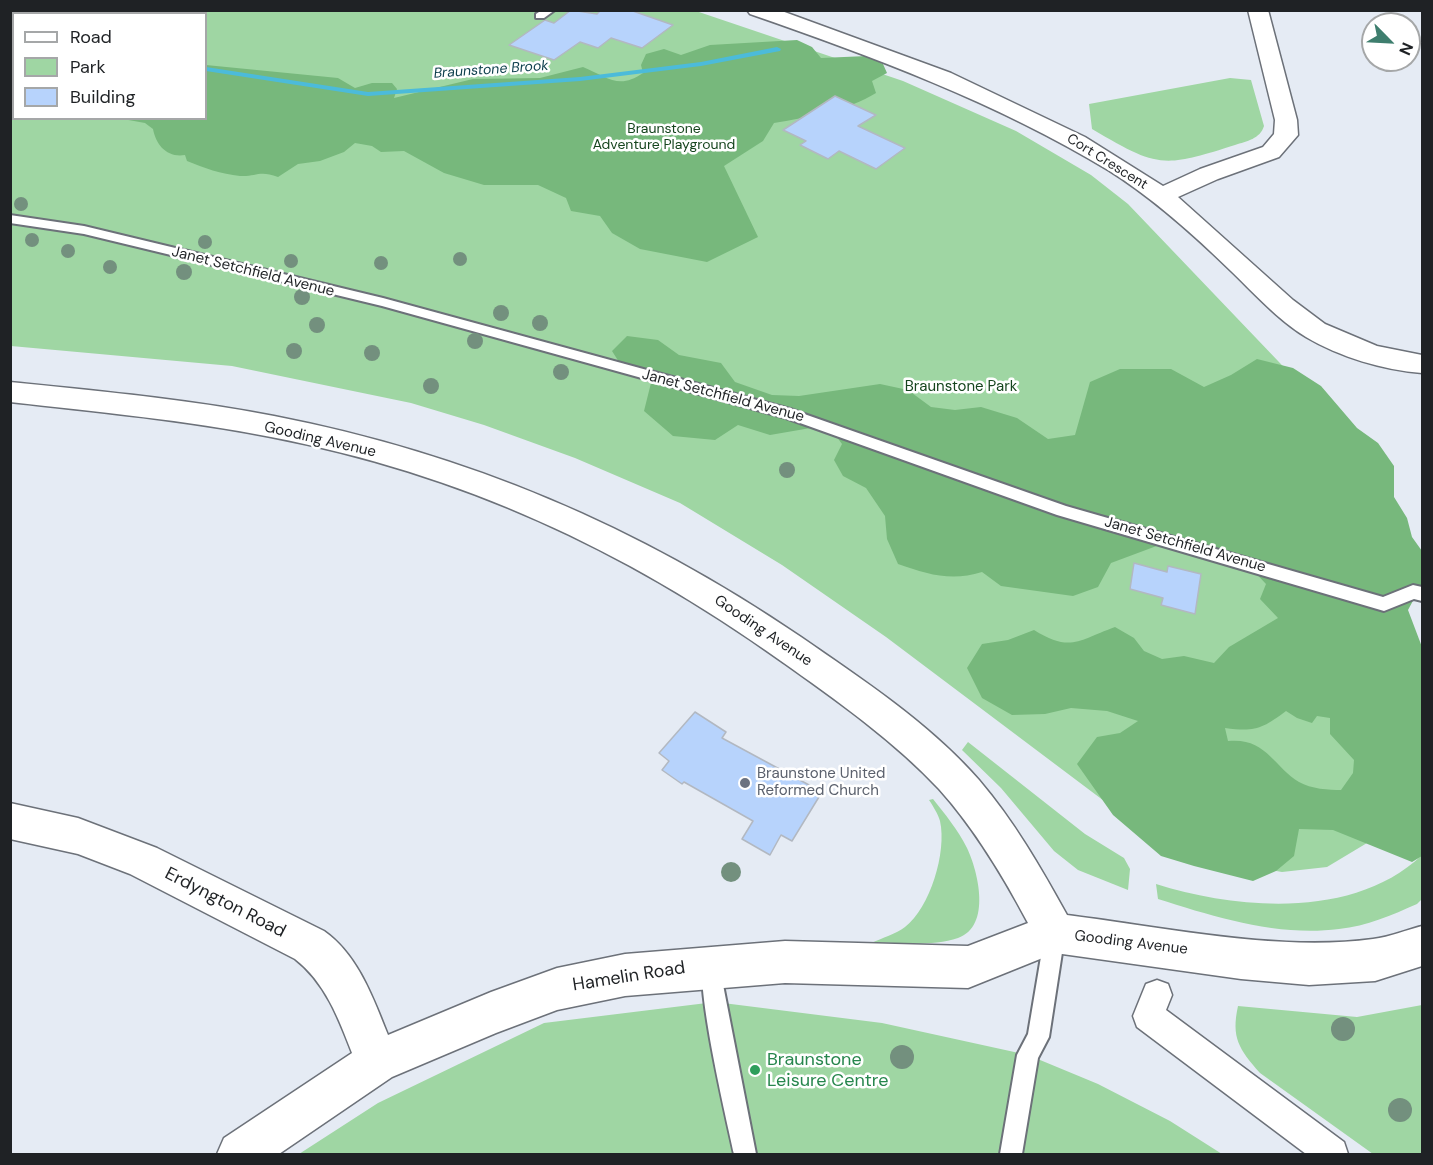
<!DOCTYPE html>
<html>
<head>
<meta charset="utf-8">
<style>
	body { margin:0 }
	#map { position:relative; width:1433px; height:1165px; overflow:hidden; background:#e5ebf4; font-family:"DM Sans",sans-serif }
	canvas { display:block }
	.frame { position:absolute; inset:0; border:12px solid #1f2225; pointer-events:none }
	.legend { position:absolute; left:12px; top:12px; width:195px; height:108px; box-sizing:border-box; background:#fff; border:2px solid #a5a7a8; margin:0; padding:8px 10px; list-style:none; font-size:18px; color:#1f2225 }
	.legend li { display:flex; align-items:center; gap:12px; height:30px }
	.legend b { width:30px; border:2px solid #a5a7a8 }
	.north { position:absolute; left:1361px; top:12px; width:60px; height:60px; box-sizing:border-box; background:#fff; border:2px solid #a5a7a8; border-radius:50%; rotate:114deg; font-size:16px; font-weight:700; line-height:24px; text-align:center; color:#1f2225 }
	.north::after { content:''; display:block; margin:auto; width:21px; height:27px; background:#3e7e6e; clip-path:polygon(50% 0,100% 100%,50% 72%,0 100%) }
</style>
</head>
<body>
<div id="map">
<canvas width="1433" height="1165"></canvas>
<div class="frame"></div>
<ul class="legend">
<li><b style="height:8px;background:#fff"></b>Road</li>
<li><b style="height:16px;background:#9fd6a3"></b>Park</li>
<li><b style="height:16px;background:#b7d3fc"></b>Building</li>
</ul>
<div class="north">N</div>
</div>
<script>
const c = document.querySelector('canvas').getContext('2d');
c.lineJoin = 'round';
function fill(path, color) { c.fillStyle = color; c.fill(path, 'evenodd'); }
function strokePath(path, color, width, dash) { c.strokeStyle = color; c.lineWidth = width; c.lineCap = dash ? 'butt' : 'round'; c.setLineDash(dash || []); c.stroke(path); }
function write(font, color, halo, rows, align = 'center') {
  c.font = font + ' "DM Sans",sans-serif'; c.lineWidth = 5; c.setLineDash([]); c.textBaseline = 'middle'; c.strokeStyle = halo; c.fillStyle = color; for (const [text, x, y, turn = 0] of rows) {
    c.save(); c.translate(x, y); c.rotate((+turn || 0) * Math.PI / 180); c.textAlign = isNaN(turn) ? turn : align; if (halo) c.strokeText(text, 0, 0); c.fillText(text, 0, 0); c.restore();
  }
}
fill(new Path2D(`
	M10 11H696L903 81 1016 131 1091 175 1128 204 1321 406 1372 840 1327 867 1282 872 1231 863 1148 834 886 637 782 565 680 503 575 458 484 425 411 403 232 366 11 346ZM14 14H206V118H14Z
	M1230 78 1251 80 1264 126C1260 139 1247 141 1235 145 1163 168 1158 168 1092 129L1089 104Z
	M968 742 1085 834 1124 858 1130 869 1128 890 1078 870 1054 851 1001 788 962 750Z
	M933 799C945 814 958 830 967 848 978 871 992 926 958 938 932 947 898 942 871 943 882 938 896 934 905 927 930 908 947 852 940 821 938 814 933 806 929 800Z
	M1422 855V899L1417 904C1392 915 1367 926 1339 929 1278 937 1215 917 1158 899L1156 884C1239 910 1355 919 1422 855Z
	M715 1002 882 1023 1028 1055 1098 1084 1170 1121 1222 1154H299L378 1103 544 1023Z
	M1422 1005V1154H1373L1260 1073C1239 1049 1231 1038 1238 1006L1357 1017Z`), '#9fd6a3');
fill(new Path2D(`
	M797 40 812 47 821 58 867 56 883 64 887 73 872 81 876 93C849 110 805 118 774 123L763 141 724 166 758 237 707 262 640 249 612 233 600 216 571 211 566 198 538 185H484L444 173 404 151 381 152 372 146 355 143 344 152 320 161 298 164 278 177C259 170 256 177 240 176 221 174 204 168 187 161L185 155C167 158 156 145 153 129L145 123 123 119 206 118V65L338 78 355 88 372 83H392L397 89 394 98 473 79 540 78 583 67C607 77 619 90 643 73L641 65 646 54 664 49 681 55 710 45Z
	M627 336 658 340 679 355 721 363 735 382 772 395 799 396 880 384 908 390 931 407 955 410 981 407 1017 418 1048 439 1075 435 1090 382 1120 369H1171L1204 387 1231 375 1257 359 1293 368 1321 386 1357 428 1378 443 1394 466V497L1407 518 1412 537 1422 551V584L1408 610 1422 647V856L1412 862 1333 830 1299 829 1294 856 1276 871 1253 881 1194 866 1161 856 1113 815 1077 764 1097 737 1120 733 1138 721 1107 711 1071 708 1045 714 1012 715 982 698 967 668 982 644 1008 640 1034 630C1071 653 1079 640 1115 627L1134 638 1144 651 1162 659 1184 656 1214 663 1229 647 1278 618 1260 599 1266 584 1250 567 1225 549 1202 552 1178 538 1111 563 1098 587 1073 596 1001 586 982 572C951 582 927 574 898 564L887 539 885 516 866 488 843 476 834 460 842 444 828 425 770 435 738 425 715 440 673 436 644 411 651 383 626 373 612 351ZM1286 711 1297 718 1312 723 1317 716 1330 718V734L1354 760 1353 773 1341 790C1329 790 1311 789 1299 782 1274 767 1266 737 1228 741L1225 728C1255 732 1262 729 1286 711Z`), '#77b87c');
fill(new Path2D(`
	M14 10H23L26 14H17Z
	M777 47 781 49 780 51 701 66 580 81 368 96 206 71V67L368 92 580 77 701 62Z`), '#4cbbda');
const building = new Path2D(`
	M571 10 597 14 601 10H630L673 25 642 48 611 38 598 48 580 42 554 60 509 45 545 20 554 23Z
	M835 96 876 115 858 126 905 148 876 169 839 151 828 159 800 145 806 141 783 130Z
	M1134 563 1167 572 1168 566 1201 574 1195 614 1161 605 1163 598 1130 589Z
	M695 712 726 732 722 738 822 792 792 841 781 835 770 855 742 839 753 821 684 782 682 784 662 770 669 761 659 753Z`);
fill(building, '#b7d3fc');
strokePath(building, '#b2b8c1', 1.5);
const service = new Path2D(`
	M542 10H555L544 18H536V14Z
	M10 215 84 226 383 298 790 409 1066 506 1383 597 1413 585 1422 587V601L1414 599 1384 611 1057 515 786 418 382 306 84 234 10 223Z
	M1055 923 1062 926 1065 933 1049 1037 1038 1058 1022 1154H1000L1017 1055 1028 1034 1045 933 1048 926Z
	M711 956 718 959 756 1154H734C727 1121 694 982 704 959Z`);
const pedestrian = new Path2D(`
	M1157 980 1168 984 1172 995 1166 1010 1344 1142 1348 1154H1306L1137 1027 1133 1016 1146 984Z`);
const minor = new Path2D(`
	M747 10H779L951 73 1085 137 1163 186 1200 169 1263 147 1274 134 1275 120 1248 10H1268L1297 120 1298 135 1279 157 1218 179 1178 197 1293 300 1325 324 1377 346 1422 355V373C1383 370 1340 357 1306 337 1278 320 1255 294 1231 271 1193 234 1153 198 1108 170 995 102 874 57 750 14Z
	M10 382C99 391 187 399 274 416 468 454 638 526 801 637 863 680 929 723 979 780 1014 821 1041 868 1067 915 1164 927 1277 952 1373 939 1390 937 1406 930 1422 926V966L1375 981 1309 985 1241 979 1055 953 968 988 785 983 625 996 557 1010 496 1033 392 1077 279 1154H217L224 1138 352 1053C339 1019 325 982 295 959L130 874 78 854 10 839V803L78 818 157 848 324 931C358 955 373 998 388 1035L491 992 557 968 625 954 785 941 968 946 1028 923C1003 876 975 829 939 789 893 740 836 700 781 661 624 549 462 474 271 437 185 420 98 412 10 402Z`);
strokePath(service, '#6c7179', 4);
strokePath(pedestrian, '#6c7179', 3);
strokePath(minor, '#6c7179', 3);
fill(service, '#fff');
fill(pedestrian, '#fff');
fill(minor, '#fff');
c.fillStyle = '#73907e';
for (const [x, y, r] of [
	[21,204,7],
	[32,240,7],
	[205,242,7],
	[68,251,7],
	[460,259,7],
	[291,261,7],
	[381,263,7],
	[110,267,7],
	[184,272,8],
	[302,297,8],
	[501,313,8],
	[540,323,8],
	[317,325,8],
	[475,341,8],
	[294,351,8],
	[372,353,8],
	[561,372,8],
	[431,386,8],
	[787,470,8],
	[731,872,10],
	[1343,1029,12],
	[902,1057,12],
	[1400,1110,12]
]) { c.beginPath(); c.arc(x, y, r, 0, 2 * Math.PI); c.fill(); }
for (const [x, y, r, color] of [
	[745,783,6,"#6b7280"],
	[755,1070,6,"#2e9e5b"]
]) { const dot = new Path2D(); dot.arc(x, y, r, 0, 2 * Math.PI); c.fillStyle = color; c.fill(dot); strokePath(dot, '#fff', 2); }
write('italic 14px', '#10414f', '#fff', [
	["Braunstone Brook",491,70,-4]
]);
write('14px', '#16451e', '#fff', [
	["Braunstone",664,129],
	["Adventure Playground",664,145]
]);
write('14px', '#1f2225', '#fff', [
	["Cort Crescent",1107,162,32]
]);
write('15px', '#1f2225', '#fff', [
	["Janet Setchfield Avenue",253,272,14],
	["Janet Setchfield Avenue",723,396,15],
	["Gooding Avenue",320,440,13],
	["Janet Setchfield Avenue",1185,545,16],
	["Gooding Avenue",763,631,34],
	["Gooding Avenue",1131,943,7]
]);
write('15px', '#16451e', '#fff', [
	["Braunstone Park",961,387]
]);
write('15px', '#5b616d', '#fff', [
	["Braunstone United",757,774],
	["Reformed Church",757,791]
], 'left');
write('18px', '#1f2225', '#fff', [
	["Erdyngton Road",225,903,27],
	["Hamelin Road",629,977,-9]
]);
write('18px', '#27864d', '#fff', [
	["Braunstone",767,1060],
	["Leisure Centre",767,1081]
], 'left');
</script>
</body>
</html>
